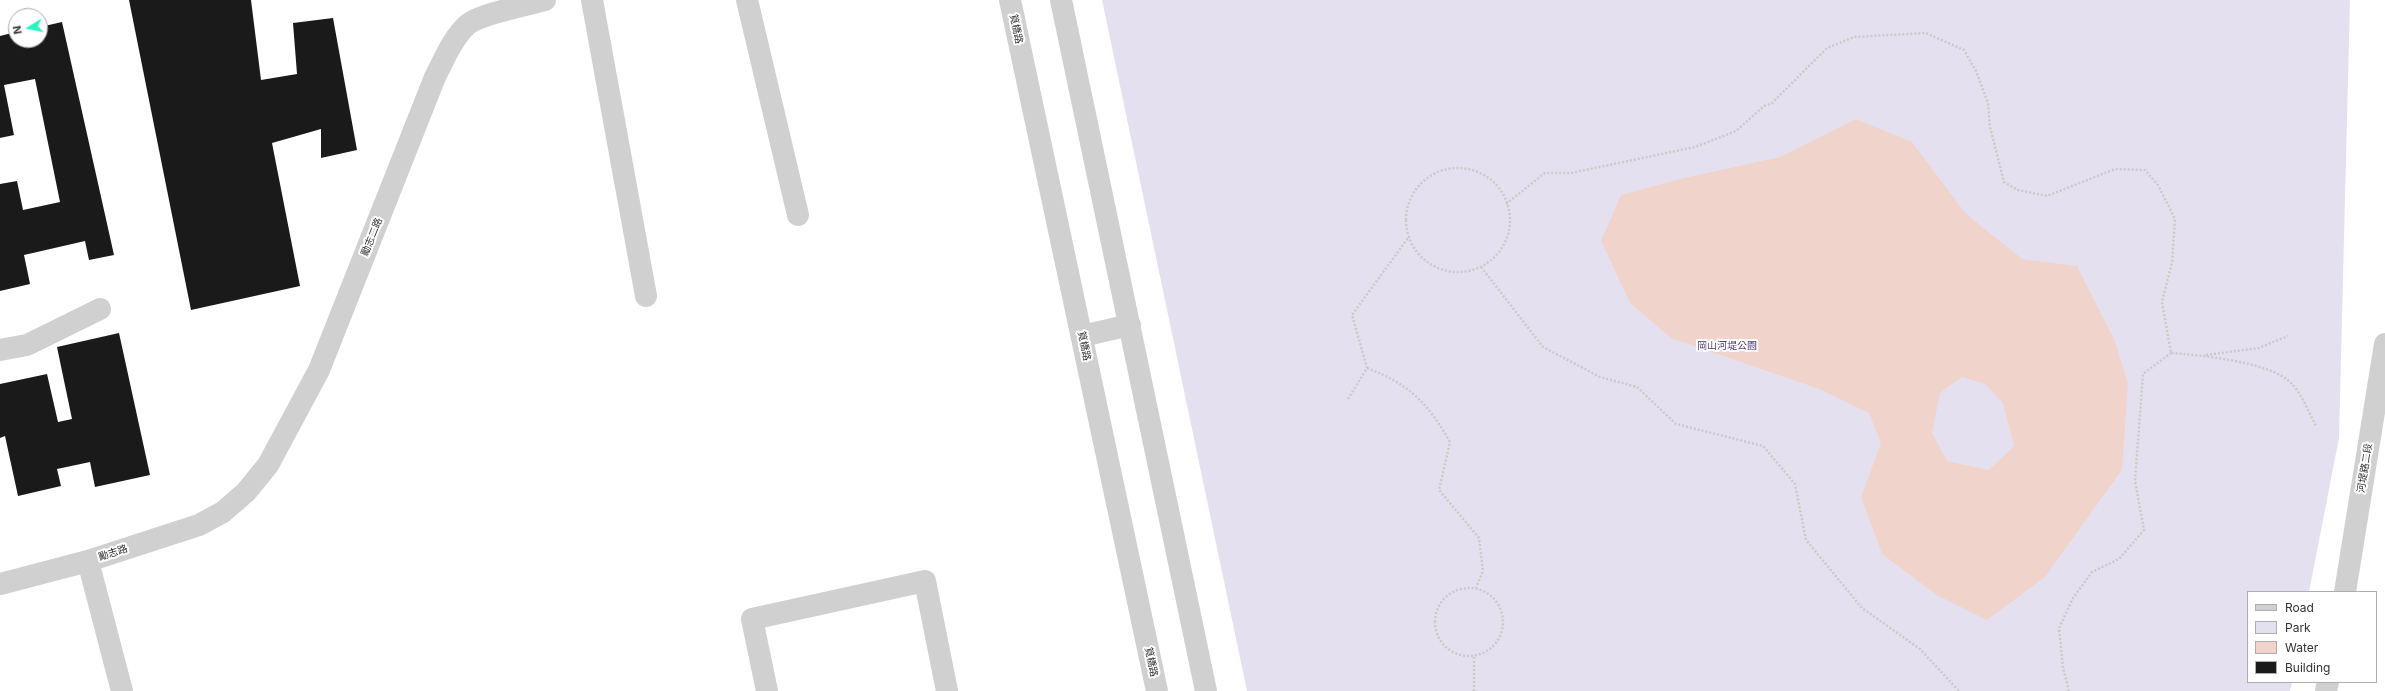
<!DOCTYPE html>
<html>
<head>
<meta charset="utf-8">
<style>
	body { margin:0 }
	#map { position:relative; width:2385px; height:691px; overflow:hidden; background:#fff; font-family:Inter,sans-serif }
	canvas { display:block }
	.legend { position:absolute; left:2247px; top:591px; width:130px; height:92px; box-sizing:border-box; background:#fff; border:1px solid #adadad; margin:0; padding:5px 7px; list-style:none; font-size:12px; color:#333 }
	.legend li { display:flex; align-items:center; gap:8px; height:20px }
	.legend b { width:20px; border:1px solid #adadad }
	.north { position:absolute; left:8px; top:8px; width:40px; height:40px; box-sizing:border-box; background:#fff; border:1px solid #adadad; border-radius:50%; rotate:260deg; font-size:11px; font-weight:700; line-height:16px; text-align:center; color:#333 }
	.north::after { content:''; display:block; margin:auto; width:14px; height:18px; background:#2af4c4; clip-path:polygon(50% 0,100% 100%,50% 72%,0 100%) }
</style>
</head>
<body>
<div id="map">
<canvas width="2385" height="691"></canvas>
<ul class="legend">
<li><b style="height:5px;background:#d0d0d0"></b>Road</li>
<li><b style="height:11px;background:#e5e0f0"></b>Park</li>
<li><b style="height:11px;background:#f0d4cc"></b>Water</li>
<li><b style="height:11px;background:#1a1a1a"></b>Building</li>
</ul>
<div class="north">N</div>
</div>
<script>
const c = document.querySelector('canvas').getContext('2d');
c.lineJoin = 'round';
function fill(path, color) { c.fillStyle = color; c.fill(path, 'evenodd'); }
function strokePath(path, color, width, dash) { c.strokeStyle = color; c.lineWidth = width; c.lineCap = dash ? 'butt' : 'round'; c.setLineDash(dash || []); c.stroke(path); }
function write(font, color, halo, rows, align = 'center') {
  c.font = font + ' Inter,"Noto Sans TC",sans-serif'; c.lineWidth = 4; c.setLineDash([]); c.textBaseline = 'middle'; c.strokeStyle = halo; c.fillStyle = color; for (const [text, x, y, turn = 0] of rows) {
    c.save(); c.translate(x, y); c.rotate((+turn || 0) * Math.PI / 180); c.textAlign = isNaN(turn) ? turn : align; if (halo) c.strokeText(text, 0, 0); c.fillText(text, 0, 0); c.restore();
  }
}
fill(new Path2D(`
	M1102 0H2350L2339 438 2309 592H2248V682H2292L2290 691H1247Z`), '#e5e0f0');
fill(new Path2D(`
	M1856 119 1912 142 1966 214 2022 259 2077 266 2114 339 2128 383 2122 470 2045 577 1987 620 1937 595 1882 554 1861 497 1881 443 1869 413 1819 389 1671 338 1630 303 1601 241 1621 195 1684 178 1780 157ZM1962 377 1985 384 2003 403 2014 446 1989 470 1947 461 1932 433 1940 393Z`), '#f0d4cc');
fill(new Path2D(`
	M129 0H251L261 80 297 74 293 23 333 18 357 150 321 158V129L272 143 300 286 191 310Z
	M62 22 114 255 89 260 85 241 24 255 30 284 0 291V184L17 181 23 210 60 202 35 79 4 85 14 135 0 138V36L16 32V40H40V27Z
	M119 333 150 475 95 487 90 462 57 469 61 486 18 496 5 436 0 438V384L47 374 58 422 72 419 57 347Z`), '#1a1a1a');
strokePath(new Path2D(`
	M1406 220a52 52 0 1 1 104 0a52 52 0 1 1-104 0Z
	M1506 204 1545 173H1571L1695 147 1736 131 1764 106 1772 103 1827 48 1854 37 1926 33 1964 50 1976 71 1988 103 1990 127 2004 182 2018 190 2047 196 2115 169 2145 170 2158 185 2175 219 2172 262 2162 302 2171 353C2200 355 2271 362 2291 383 2302 394 2309 413 2316 426
	M1481 267 1543 347 1600 377 1637 387 1676 424 1763 446 1795 484 1806 540 1862 608 1920 649 1959 691
	M2206 355 2259 348 2288 336
	M1367 368C1409 384 1428 403 1450 442L1439 490 1479 538 1483 571 1476 588
	M1348 399 1367 368 1352 315 1408 238
	M1435 622a34 34 0 1 1 68 0a34 34 0 1 1-68 0Z
	M1474 691V656
	M2069 691 2063 668 2059 628 2073 598 2092 572 2119 559 2144 530 2135 481 2143 374 2171 353`), '#cacaca', 2.5, [2, 2]);
strokePath(new Path2D(`
	M592 0 646 296
	M747 0 798 215
	M1010 0 1157 691
	M1061 0 1206 691
	M1082 336 1130 325
	M0 350 27 345 100 309
	M88 561 122 691
	M0 584 88 561 199 525 223 512 246 492 268 465 319 370 435 77C444 60 452 39 467 25 479 14 528 5 545 0
	M2345 592 2385 344
	M767 691 752 619 925 581 947 691
	M2326 691 2328 682`), '#d0d0d0', 22);
write('10px', '#333', '#fff', [
	["筧橋路",1016,29,78],
	["勵志二路",372,237,-68],
	["筧橋路",1084,346,78],
	["河堤路二段",2365,468,-81],
	["勵志路",113,553,-18],
	["筧橋路",1151,662,78]
]);
write('10px', '#503b73', '#fff', [
	["岡山河堤公園",1727,346]
]);
</script>
</body>
</html>
